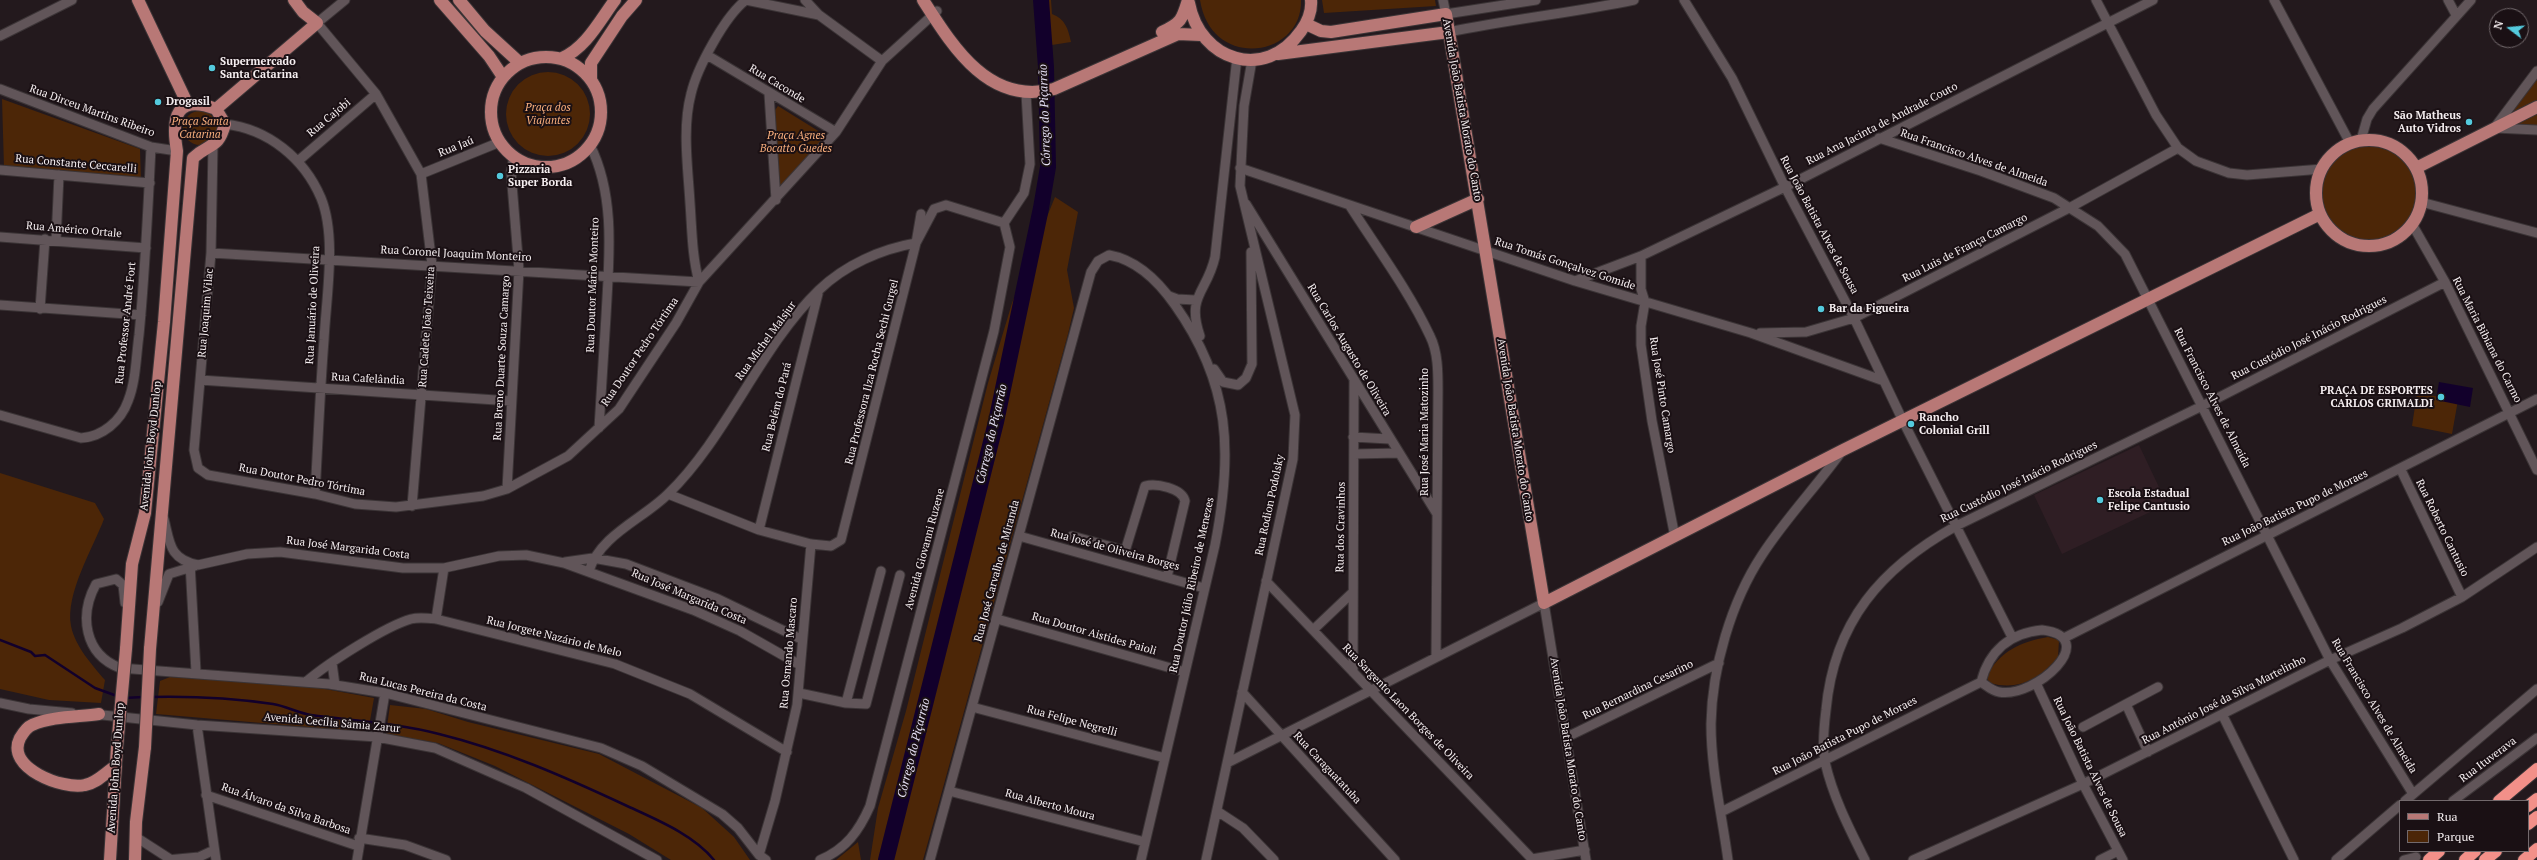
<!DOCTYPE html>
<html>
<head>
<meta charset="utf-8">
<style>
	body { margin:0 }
	#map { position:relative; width:2537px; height:860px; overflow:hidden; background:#23191d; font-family:"PT Serif",serif }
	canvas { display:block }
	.legend { position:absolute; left:2399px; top:800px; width:130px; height:52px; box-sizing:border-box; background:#1a1014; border:1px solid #72696c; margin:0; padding:5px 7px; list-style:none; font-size:12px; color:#f5eef0 }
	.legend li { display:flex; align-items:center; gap:8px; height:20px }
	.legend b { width:20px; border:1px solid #72696c }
	.north { position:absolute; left:2489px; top:8px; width:40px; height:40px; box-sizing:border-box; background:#1a1014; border:1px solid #72696c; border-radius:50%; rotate:286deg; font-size:11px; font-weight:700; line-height:16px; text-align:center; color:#f5eef0 }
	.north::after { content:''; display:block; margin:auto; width:14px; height:18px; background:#54cadd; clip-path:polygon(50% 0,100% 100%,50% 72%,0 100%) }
</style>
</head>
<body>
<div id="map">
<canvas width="2537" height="860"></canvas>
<ul class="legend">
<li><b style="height:5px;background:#b87876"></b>Rua</li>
<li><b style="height:11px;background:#4c2607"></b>Parque</li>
</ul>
<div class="north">N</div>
</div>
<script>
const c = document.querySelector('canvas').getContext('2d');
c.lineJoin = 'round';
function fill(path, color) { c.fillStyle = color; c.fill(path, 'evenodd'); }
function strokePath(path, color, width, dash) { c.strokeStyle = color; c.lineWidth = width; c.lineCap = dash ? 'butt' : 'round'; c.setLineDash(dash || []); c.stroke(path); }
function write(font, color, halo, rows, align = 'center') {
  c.font = font + ' "PT Serif",serif'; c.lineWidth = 4; c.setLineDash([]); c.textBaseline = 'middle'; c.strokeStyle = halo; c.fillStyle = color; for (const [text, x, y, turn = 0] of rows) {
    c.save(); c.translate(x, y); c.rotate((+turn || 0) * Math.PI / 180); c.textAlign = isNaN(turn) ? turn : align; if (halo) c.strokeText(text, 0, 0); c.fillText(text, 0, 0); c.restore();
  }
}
fill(new Path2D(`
	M2139 445 2167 504 2062 554 2034 495Z`), '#2f1e24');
fill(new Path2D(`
	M1035 0H1051L1052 14C1065 19 1068 28 1071 42L1039 47Z
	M1200 0H1301C1303 58 1211 71 1200 0Z
	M1322 0H1435L1436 6 1324 13Z
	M2537 71V130L2494 128Z
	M506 114a42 42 0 1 1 84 0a42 42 0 1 1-84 0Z
	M2 99 140 149 141 182 4 167Z
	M778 106 820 132 826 139 781 186 778 184 773 113Z
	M183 128a17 17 0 1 1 34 0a17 17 0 1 1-34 0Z
	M2316 193a53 53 0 1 1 106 0a53 53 0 1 1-106 0Z
	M1055 197 1078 212 1067 270 1074 308 1068 334 933 824 923 860H870L878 808 906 711 988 383 1012 303Z
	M2417 393 2458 400 2452 434 2412 426Z
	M0 473 95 503 104 519C93 548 65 594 71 626 75 646 92 665 105 680L101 703 49 700 0 689Z
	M2048 637 2059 640 2058 657C2040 679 2018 691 1990 683L1986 677C2000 651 2020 642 2048 637Z
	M170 677 314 687 374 698 368 732 156 714 160 681Z
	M390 705 426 709 468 722 599 754 702 808 734 837 750 860H671L629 834 495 766 438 743 386 734Z
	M858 842 861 860H836Z`), '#4c2607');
fill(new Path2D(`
	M2439 382 2473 388 2470 407 2436 400Z`), '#12002b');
strokePath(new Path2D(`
	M0 640 31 652 35 656 45 655 95 688 117 696
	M150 697C192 696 232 698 273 704 286 706 298 713 311 715 354 721 397 723 439 734 504 750 565 777 625 805 655 819 693 834 714 860
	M124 698 143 697`), '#12002b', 2.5);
strokePath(new Path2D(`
	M886 860 996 422 1041 208 1048 167 1046 67 1041 0`), '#12002b', 16);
const minor = new Path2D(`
	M345 0 317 23 376 94 421 174 432 265 412 506
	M746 0 819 15
	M805 0 819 15 882 61
	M1443 0 1446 14 1536 0
	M1684 0 1732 78 1785 187 1854 318 1903 421 2012 637
	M2096 0 2156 115 2178 148 2196 161 2229 173 2247 175 2322 169
	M2274 0 2350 143
	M2448 0 2456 15
	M1449 32C1511 19 1572 13 1634 0
	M0 36 72 0
	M707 55 836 132
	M0 89 151 147 177 151
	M769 94 776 200
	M225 124C268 129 304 158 321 198 337 237 326 298 324 340 320 391 318 443 315 494
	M2495 127 2537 71
	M2495 128 2537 130
	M1879 138 1981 171 2054 198 2098 226 2125 254 2330 660 2413 794
	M2361 140 2367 119 2373 109 2471 0
	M213 145 211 253 194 450 198 468 208 475 315 494 355 504 396 507 483 496 507 489 568 456 619 409 676 323 699 282 836 132 882 61 937 11
	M590 145C616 197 609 259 606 316 604 353 601 391 599 428
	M298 161 376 94
	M1240 168 1575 281 1751 333 1884 381
	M0 170 150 183
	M421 174 500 142
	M2421 202 2537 233
	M1246 204 1437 514
	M1350 206C1377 248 1409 291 1430 336 1438 352 1438 372 1438 390L1436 657
	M1004 223 1024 193 1030 164 1026 93
	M2412 224 2445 282 2537 470
	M0 237 146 248
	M56 240 59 175
	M211 253 699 282C692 256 692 230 690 203 688 168 682 128 691 94 697 68 725 16 746 0
	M1641 256V289L1645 302 1641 326V345L1652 421 1675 537
	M1575 281 1641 256 1785 187 2153 0
	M1169 296 1177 299 1195 300
	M0 305 141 315
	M40 309 45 239
	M1760 333 1806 332 1854 318 2071 207 2178 148
	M1200 336C1186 295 1207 293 1215 257L1237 57
	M1214 369 1223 382 1238 385 1246 378 1252 364 1251 252
	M200 380 511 401
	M0 415 81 438C102 437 121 421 128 401 136 381 136 357 139 335 145 273 148 210 151 147
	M1353 437 1389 439
	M1354 454 1399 453
	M2401 470 2462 597
	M507 489 519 270 511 172 514 157
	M668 494 759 530 811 544 831 546 841 540 916 243 921 214
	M164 519C170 543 169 559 198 565L247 554 280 552 403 568H444L499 556 526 555 564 563 693 610 740 631 800 665
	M759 530 818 294
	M1019 536 1204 588
	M1072 536 1123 550 1126 548 1145 486C1156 483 1182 488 1185 501L1167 577
	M565 562 593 558 626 564 718 599 801 639
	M190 563 196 672
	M589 571C600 535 643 519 668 494 727 437 760 347 819 290 845 265 881 249 916 243L934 209 946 205 1004 223
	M1266 581 1533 860
	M158 602 169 574 195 566
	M125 603 123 585 116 579 96 584C79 615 84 654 120 668L329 684 385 693 601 748 642 766 722 814 738 828 759 855 766 860
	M436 619 444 568
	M997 619 1185 672
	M1313 630 1352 593
	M2042 630C2103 637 2035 699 1999 692 1992 691 1987 686 1981 682 1989 651 2010 633 2042 630Z
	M2064 638 2537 399
	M332 663 335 685
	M1353 672 1354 381
	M307 681C328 663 386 626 411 619 419 617 427 618 436 619L615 664 690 694 787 752
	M2036 683 2083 784 2123 860
	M1242 692 1395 860
	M799 693 846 703 866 704 900 575
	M0 703 29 709 72 713
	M846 703 881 571
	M972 707 1165 758
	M93 714 197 725 377 737 435 748 526 788 657 860
	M2223 716 2294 860
	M197 725 216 860
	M2083 727 2126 704
	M1567 737 1719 663
	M2148 752 2126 704 2158 687
	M1227 763 1544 603 1586 860
	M949 791 1145 842
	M206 795 358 846
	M2405 801 2537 689
	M2453 801 2537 738
	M1217 811 1243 828 1274 860
	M1721 812 1981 682
	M359 838 405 845 446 860
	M139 839 170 859
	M759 855 775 801 797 705 811 544
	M1532 859 1585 850
	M167 860 199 857 214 850
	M357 860 385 693
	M820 860C846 849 859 831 870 806L994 331 1010 247 1004 223
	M930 860 1091 272 1098 261 1109 255C1137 260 1159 282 1175 305 1231 384 1233 453 1215 545L1141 860
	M1206 860 1293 459 1295 415 1240 186 1244 106 1252 60
	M1728 860C1722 815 1711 770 1711 724 1712 668 1731 602 1762 555 1786 518 1816 487 1842 451
	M1865 860C1849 828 1833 797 1825 762 1822 746 1824 726 1826 710 1834 622 1881 568 1956 526L2202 406 2445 282
	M1913 860 2083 784 2330 660 2402 628 2462 597 2537 547
	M2100 860 2118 851
	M2336 860 2400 805
	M2404 860 2416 857`);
const major = new Path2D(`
	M138 0 188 105
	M440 0 489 56 503 77
	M459 0 485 31 520 63
	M923 0C953 47 989 106 1054 89L1178 34 1201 35
	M1189 3C1200 61 1265 82 1301 31 1307 23 1312 11 1311 0
	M1306 24 1321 31 1331 32 1446 14 1544 603 1843 450 2320 214
	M1162 32C1181 23 1182 20 1188 0
	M1278 54 1449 32
	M491 112a55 55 0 1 1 110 0a55 55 0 1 1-110 0Z
	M562 58C586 48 600 20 615 0
	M591 79V63L622 16 636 0
	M216 109 317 23 303 12 294 0
	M2316 193a53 53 0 1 1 106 0a53 53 0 1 1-106 0Z
	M2416 168 2537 107
	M1416 227 1478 199
	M126 649 132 564 145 513 164 322 177 151C171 117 176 94 216 109L225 124C218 150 210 142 193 158L150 649
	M99 714C78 717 52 716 32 725 27 727 23 733 20 738 5 768 63 790 85 785 97 783 106 772 116 766
	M110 860 117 747
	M135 860 136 822 145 747`);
const highway = new Path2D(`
	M2499 801 2537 769
	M2528 806 2537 799
	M2528 824 2537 817
	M2429 860 2439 851
	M2465 860 2475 851
	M2485 860 2496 851
	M2524 860 2537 849`);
strokePath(minor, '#3b3436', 11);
strokePath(major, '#3b3436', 14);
strokePath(highway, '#3b3436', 14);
strokePath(minor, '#615559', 9);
strokePath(major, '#b87876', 12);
strokePath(highway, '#f29089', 12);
const majorBridge = new Path2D(`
	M117 747 126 649
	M145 747 150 649`);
strokePath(majorBridge, '#3b3436', 14, []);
strokePath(majorBridge, '#b87876', 12);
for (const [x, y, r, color] of [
	[212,68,4,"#54cadd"],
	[158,102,4,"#54cadd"],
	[2469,122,4,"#54cadd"],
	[500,176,4,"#54cadd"],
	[1821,309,4,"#54cadd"],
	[2441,397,4,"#54cadd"],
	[1911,424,4,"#54cadd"],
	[2100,500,4,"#54cadd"]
]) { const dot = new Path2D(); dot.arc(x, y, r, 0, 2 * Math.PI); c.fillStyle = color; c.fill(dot); strokePath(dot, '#1a1014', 1.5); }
write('bold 11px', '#f5eef0', '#1a1014', [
	["Supermercado",220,62],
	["Santa Catarina",220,75],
	["Drogasil",166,102],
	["São Matheus",2461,116,"right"],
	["Auto Vidros",2461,129,"right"],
	["Pizzaria",508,170],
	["Super Borda",508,183],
	["Bar da Figueira",1829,309],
	["PRAÇA DE ESPORTES",2433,391,"right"],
	["CARLOS GRIMALDI",2433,404,"right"],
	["Rancho",1919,418],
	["Colonial Grill",1919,431],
	["Escola Estadual",2108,494],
	["Felipe Cantusio",2108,507]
], 'left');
write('11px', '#f5eef0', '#1a1014', [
	["Rua Caconde",777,84,31],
	["Avenida João Batista Morato do Canto",1462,110,80],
	["Rua Dirceu Martins Ribeiro",92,111,20],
	["Rua Cajobi",329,118,-40],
	["Rua Ana Jacinta de Andrade Couto",1882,124,-27],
	["Rua Jaú",456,147,-22],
	["Rua Francisco Alves de Almeida",1974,158,19],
	["Rua Constante Ceccarelli",76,164,5],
	["Rua João Batista Alves de Sousa",1819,225,62],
	["Rua Américo Ortale",74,230,5],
	["Rua Luis de França Camargo",1965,248,-27],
	["Rua Coronel Joaquim Monteiro",456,254,3],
	["Rua Tomás Gonçalvez Gomide",1565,264,18],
	["Rua Doutor Mário Monteiro",593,285,-88],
	["Rua Januário de Oliveira",313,305,-87],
	["Rua Joaquim Vilac",206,313,-85],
	["Rua Professor André Fort",126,323,-84],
	["Rua Cadete João Teixeira",427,327,-86],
	["Rua Custódio José Inácio Rodrigues",2309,338,-27],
	["Rua Maria Bibiana do Carmo",2487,340,63],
	["Rua Michel Malsjur",766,341,-54],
	["Rua Carlos Augusto de Oliveira",1349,350,59],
	["Rua Doutor Pedro Tórtima",640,352,-56],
	["Rua Breno Duarte Souza Camargo",502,358,-87],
	["Rua Professora Ilza Rocha Sechi Gurgel",872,372,-76],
	["Rua Cafelândia",368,379,3],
	["Rua José Pinto Camargo",1662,395,81],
	["Rua Francisco Alves de Almeida",2212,398,63],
	["Rua Belém do Pará",777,407,-76],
	["Avenida João Batista Morato do Canto",1515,430,81],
	["Rua José Maria Matozinho",1425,432,-90],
	["Avenida John Boyd Dunlop",151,446,-84],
	["Rua Doutor Pedro Tórtima",302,480,11],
	["Rua Custódio José Inácio Rodrigues",2019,482,-26],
	["Rua Rodion Podolsky",1270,505,-78],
	["Rua João Batista Pupo de Moraes",2295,508,-26],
	["Rua dos Cravinhos",1341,527,-89],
	["Rua Roberto Cantusio",2442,528,64],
	["Rua José Margarida Costa",348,548,7],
	["Avenida Giovanni Ruzene",925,549,-75],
	["Rua José de Oliveira Borges",1115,550,15],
	["Rua José Carvalho de Miranda",997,571,-75],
	["Rua Doutor Júlio Ribeiro de Menezes",1192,585,-78],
	["Rua José Margarida Costa",689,597,23],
	["Rua Doutor Aistides Paioli",1094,634,16],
	["Rua Jorgete Nazário de Melo",554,637,14],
	["Rua Osmando Mascaro",789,653,-85],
	["Rua Bernardina Cesarino",1638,690,-26],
	["Rua Lucas Pereira da Costa",423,692,14],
	["Rua Antônio José da Silva Martelinho",2224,700,-27],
	["Rua Francisco Alves de Almeida",2374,706,59],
	["Rua Sargento Laon Borges de Oliveira",1408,712,46],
	["Rua Felipe Negrelli",1072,721,15],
	["Avenida Cecília Sâmia Zarur",332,723,5],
	["Rua João Batista Pupo de Moraes",1845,736,-27],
	["Avenida João Batista Morato do Canto",1568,749,81],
	["Rua Ituverava",2488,760,-37],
	["Rua João Batista Alves de Sousa",2090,767,64],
	["Avenida John Boyd Dunlop",116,768,-86],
	["Rua Caraguatatuba",1327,768,47],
	["Rua Alberto Moura",1050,805,15],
	["Rua Álvaro da Silva Barbosa",286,809,19]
]);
write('italic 11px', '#fbb07e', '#1a1014', [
	["Praça dos",548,108],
	["Viajantes",548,121],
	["Praça Santa",200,122],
	["Catarina",200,135],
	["Praça Agnes",796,136],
	["Bocatto Guedes",796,149]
]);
write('italic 12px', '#e4dff3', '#1a1014', [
	["Córrego do Piçarrão",1045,115,-92],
	["Córrego do Piçarrão",992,434,-77],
	["Córrego do Piçarrão",914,748,-76]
]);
</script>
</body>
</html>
